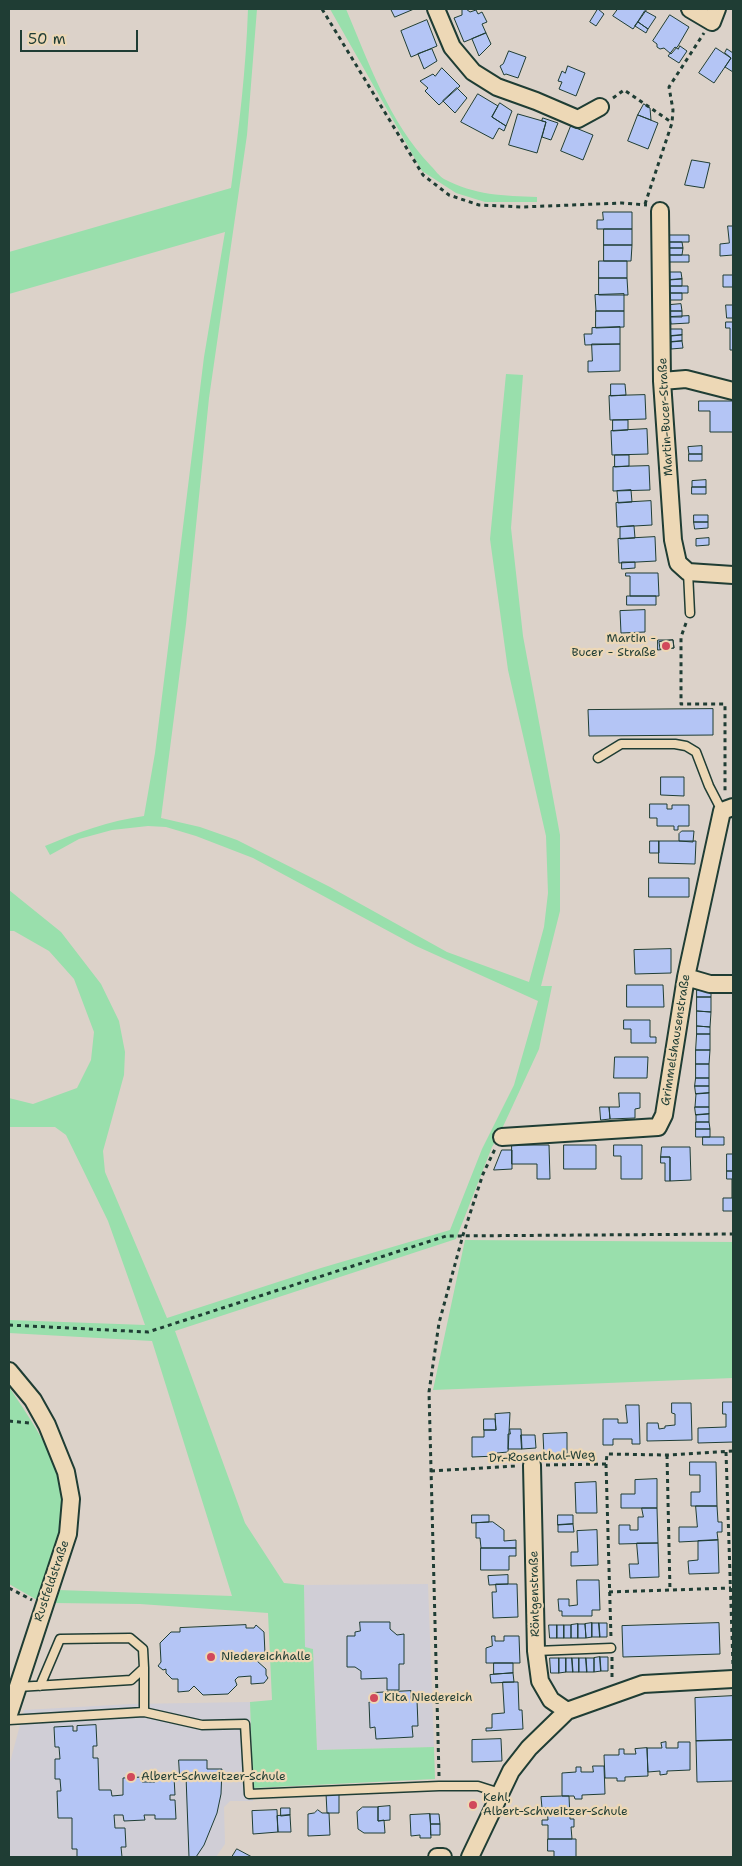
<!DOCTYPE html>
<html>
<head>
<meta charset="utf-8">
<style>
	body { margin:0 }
	#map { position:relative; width:742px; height:1866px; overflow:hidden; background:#dcd2c9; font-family:"Shantell Sans",sans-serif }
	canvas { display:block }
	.frame { position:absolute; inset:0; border:10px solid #1f3d34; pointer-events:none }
	.scale { position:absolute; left:20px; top:30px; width:118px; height:22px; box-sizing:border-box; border:2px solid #1f3d34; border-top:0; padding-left:6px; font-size:15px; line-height:18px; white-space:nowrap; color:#1f3d34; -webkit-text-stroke:4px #edd8b6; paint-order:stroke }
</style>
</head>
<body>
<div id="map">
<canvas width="742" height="1866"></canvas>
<div class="frame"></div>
<div class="scale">50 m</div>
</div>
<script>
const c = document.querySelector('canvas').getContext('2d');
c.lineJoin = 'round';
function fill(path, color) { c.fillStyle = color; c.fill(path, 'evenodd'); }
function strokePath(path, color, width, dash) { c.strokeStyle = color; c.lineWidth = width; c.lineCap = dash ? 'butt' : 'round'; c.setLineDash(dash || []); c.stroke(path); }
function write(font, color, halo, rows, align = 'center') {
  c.font = font + ' "Shantell Sans",sans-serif'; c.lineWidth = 4.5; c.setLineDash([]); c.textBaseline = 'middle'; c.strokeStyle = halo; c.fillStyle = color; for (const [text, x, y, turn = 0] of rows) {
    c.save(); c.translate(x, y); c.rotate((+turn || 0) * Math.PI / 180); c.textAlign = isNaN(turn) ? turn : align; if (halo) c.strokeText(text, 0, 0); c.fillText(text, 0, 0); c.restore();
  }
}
fill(new Path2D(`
	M428 1584 434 1747 317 1750 313 1649 305 1647 304 1585Z
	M250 1702 253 1801H230L224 1807 225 1844 216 1857H9V1766L24 1710 131 1704Z`), '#d0ced6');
fill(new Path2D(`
	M248 9H257L247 135 209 398 186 624 161 818 200 827 237 840 330 887 447 952 529 982 544 927 548 893 546 836 508 670 490 539 506 374 523 375 511 528 523 636 560 835V911L541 986H552L539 1049 500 1133 492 1147 456 1239 175 1331 245 1523 284 1583 304 1585 305 1647 313 1649 317 1750 434 1747 435 1779 253 1788 250 1702 272 1700 268 1613 140 1604 53 1603 58 1590 232 1596 152 1341 9 1333V1320L145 1325 108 1221 66 1135 55 1127H9V1098L33 1104 77 1088 91 1060 94 1032 74 979 49 951 14 931H9V890L61 932 101 984 119 1021 125 1052 124 1075 103 1151 105 1172 167 1318 321 1268 450 1230 482 1149 514 1085 538 1001 416 946 253 858 196 836 166 827 148 826 112 830 79 839 50 855 45 846C78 832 109 821 144 816L155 753 204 357 225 232 9 294V252L231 188C239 128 246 69 248 9Z
	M330 9H346C369 63 389 122 431 166 435 170 439 176 444 179 474 195 504 196 537 197V202H485L456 193 422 171Z
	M465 1240 733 1242V1378L433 1390Z
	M9 1387C31 1420 64 1466 64 1508 63 1539 47 1571 37 1600L9 1584Z`), '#99dfac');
const building = new Path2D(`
	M391 9H414L395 17Z
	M466 9 470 12 476 10 478 14 482 12 487 22 482 24 486 33 464 42 454 18 462 15V10Z
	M598 9 604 14 596 26 590 22Z
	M618 9H647L633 29 613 16Z
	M645 11 656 17 648 29 638 22Z
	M670 15 689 27 678 46 671 54 664 48 660 49 657 47V44L653 41Z
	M427 20 437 46 411 57 401 31Z
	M638 22 648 29 646 33 635 26Z
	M486 33 491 44 479 56 472 39Z
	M680 46 687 51 679 63 668 56 675 47 678 49Z
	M716 48 731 58 714 83 699 73Z
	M432 49 437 61 424 69 418 54Z
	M727 49 733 53V72L725 67 731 58 725 53Z
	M509 51 526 57 518 78 506 74 504 75 500 66 503 64Z
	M568 66 585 73 576 96 559 89 562 82 558 81 562 71 565 73Z
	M442 68 460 86 439 105 425 91 428 88 420 81 433 74 435 76Z
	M457 88 467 98 455 113 443 101Z
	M478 94 498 106 492 117 506 126 504 131 499 128 493 139 461 122Z
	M500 103 512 111 506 126 492 117Z
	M644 104 650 108 651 120 638 115Z
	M518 114 546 122 537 153 509 145Z
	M638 115 658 123 648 149 628 141Z
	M543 118 558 123 551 140 542 137 546 122 542 121Z
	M571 126 593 135 583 160 561 151Z
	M692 160 710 163 704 188 685 185Z
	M603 212H632V229H597V220H603Z
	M728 226H733V255L720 256V244L729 243Z
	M604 229H632V245H604Z
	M668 235H689V242H668Z
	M668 242H682L683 248H668Z
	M604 245H632L631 261H604Z
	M668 248H683L682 255H668Z
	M668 255H689V262H668Z
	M733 255V287H723V275H733Z
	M599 261H627V278H599Z
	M669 272H681L682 279 669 280Z
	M599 278H627L628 295H599Z
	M682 279V286H669V280Z
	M669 286H688V293H670Z
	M670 293H682V300H670Z
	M624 294V311H596L595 295Z
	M681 304 682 311H670V305Z
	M726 305H733V318H727Z
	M596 311H624V327L596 328Z
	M670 311H682V317H670Z
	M689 316V323L671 324 670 317Z
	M726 322H733V350H730V328H726Z
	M620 327V344L585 345 584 334H592V328Z
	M670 329H682V335L671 336Z
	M682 335V341L671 342V336Z
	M682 341 683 348 671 349V342Z
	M592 344H620V371L588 372V361H592Z
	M611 384H625L626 395 611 396Z
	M645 395 646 419 610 420 609 396Z
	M699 401H733V432H710V411H699Z
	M613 420H628V430L613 431Z
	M647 429 648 454 612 455 611 431Z
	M702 446V454H689L688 447Z
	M689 454H702V461H689Z
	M615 455H629V466L615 467Z
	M649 466 650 490 613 491V467Z
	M706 480V487H692V481Z
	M692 487H706V494H692Z
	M631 490 632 502 618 503 617 491Z
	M651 501 652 525 617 527 616 503Z
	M694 515H708V522H694Z
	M694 522H708V528L695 529Z
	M634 526 635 538 620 539V527Z
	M655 537 656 561 619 563 618 539Z
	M709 538V545L696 546V539Z
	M622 562H635V568L622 569Z
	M626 573H658L659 596H630V576H626Z
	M627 596H656V605H627Z
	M645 610V632L621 633 620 611Z
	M658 640H673L674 648 658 650Z
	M673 640 674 648 660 649 659 642Z
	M713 709V735L589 736 588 710Z
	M661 777H684V796L661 795Z
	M650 804H667V809H672V805H689V826H678V830H674V826H657V818H650Z
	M682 831H694L693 842 679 841V834Z
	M650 841H659V853H650Z
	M659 841H696L695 864 659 863Z
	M649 878H689V897H649Z
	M671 949V973L635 974 634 950Z
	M627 985H663L664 1007H627Z
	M697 990H711V997H697Z
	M697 997H711V1012L697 1011Z
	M697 1011 711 1012 710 1027 697 1026Z
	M624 1020H650V1037H656V1043H631V1029H624Z
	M697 1026 710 1027V1034H697Z
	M697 1034H710V1050H696Z
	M696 1050H710L709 1064H696Z
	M615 1057H648L647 1078H614Z
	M696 1064H709V1078H696Z
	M696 1078H709V1086H695Z
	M695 1086H709V1093L696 1094Z
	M619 1093H640V1108L635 1109V1118L610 1119 609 1107H619Z
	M709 1093V1107H695L696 1094Z
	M600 1107H609L610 1119 601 1120Z
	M695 1107H709V1114L696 1115Z
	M709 1114V1122H696V1115Z
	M696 1122H709L710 1129H696Z
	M696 1129H710V1137H696Z
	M703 1137H724V1145H703Z
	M512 1145H549L550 1179H537V1164H512Z
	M564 1145H596V1169H564Z
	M614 1145H642V1179H621V1156H614Z
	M662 1147H690L691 1180 670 1181V1157H661Z
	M502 1150H512V1169L494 1170Z
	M727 1154H733V1171H727Z
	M661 1157H670V1181H665V1163H661Z
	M727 1171H733V1211H723V1198H732V1179H727Z
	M723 1402H733V1442L698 1443V1428L726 1427V1414H723Z
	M672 1403H691L692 1440 647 1441V1423H658L659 1429 665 1428V1426L675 1425V1414L672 1413Z
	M626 1405H639L640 1444H632V1439H613V1445H603V1419H618V1423H627Z
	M510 1413 508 1452 497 1453V1456L472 1457V1437H484V1430H496L495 1414Z
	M484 1419H495L496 1430H484Z
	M510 1429H521L522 1449H508V1434H510Z
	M567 1433V1455L544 1456 543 1434Z
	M521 1435H535L536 1448 522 1449Z
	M690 1462H716L717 1506H691V1492H700V1475H690Z
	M657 1479V1508H621V1494H635V1480Z
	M596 1482 597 1513H576L575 1483Z
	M696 1506H717L718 1522H722V1532H717L718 1540 679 1542V1527H697Z
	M642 1508H657L658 1543 619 1544V1525H630V1530H638V1517H643Z
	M472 1515H489V1522L472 1523Z
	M558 1515H573V1524L558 1525Z
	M493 1522 504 1530V1541L516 1540V1548H481L480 1538H476V1523Z
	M573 1524 574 1532H558V1525Z
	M597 1530 598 1565 571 1566V1552H578L577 1531Z
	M718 1540 719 1573 689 1574 688 1561 698 1560V1541Z
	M637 1543H658L659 1577 630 1578 629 1564H638Z
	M481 1548H516V1556H509V1570H481Z
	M508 1575V1584L489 1585 488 1576Z
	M577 1580H599L600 1610H592V1616H562V1611H559L558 1599H569V1606L577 1605Z
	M496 1584H517L518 1617 493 1618 492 1592H496Z
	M360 1622H390V1629L397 1635 404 1634V1664H399V1690H387V1678L361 1679V1671L355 1667H347V1636H355V1632L360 1631Z
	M592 1623H599L600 1637H592Z
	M592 1623V1637L586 1638 585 1624Z
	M599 1623H607V1637H600Z
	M719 1623 720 1654 623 1657 622 1626Z
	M578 1624V1638H571V1625Z
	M578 1624H585L586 1638H578Z
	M246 1625V1628H254L256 1625 264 1632 265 1654 257 1661 266 1669V1675L268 1678 264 1683 251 1684V1676L238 1677 235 1680 237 1685 228 1694 203 1695 194 1686 189 1691 178 1692V1679H172L166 1673V1669L163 1670 158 1666 161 1662 160 1643 171 1632H180V1628Z
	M549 1625H557V1638H550Z
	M557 1625H564V1638H557Z
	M564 1625H571V1638H564Z
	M492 1636H495V1641H504V1636H519L520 1663H486V1648L492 1646Z
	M600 1657H608V1671H601Z
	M600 1657 601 1671 594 1672V1658Z
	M550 1658H559V1673H551Z
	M559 1658H566V1672L559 1673Z
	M566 1658H572L573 1672H566Z
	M572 1658H579V1672H573Z
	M579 1658H586L587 1672H579Z
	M586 1658H594V1672H587Z
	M494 1663H513V1673L494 1674Z
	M513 1673 514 1682 491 1683 490 1675Z
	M503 1682H518L519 1710H522L523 1729 486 1731V1728H492V1714L504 1713Z
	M411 1691V1700H417L418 1726H412L413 1737 376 1739 375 1727 370 1728 369 1702H373V1693Z
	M733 1696V1740L696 1741 695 1698Z
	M96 1725 97 1746H93V1758H98L99 1790H111L112 1796 123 1795V1778L142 1777V1782H155V1777H174L175 1795H170V1800H175L176 1819H155V1815H144L145 1820 124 1821 123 1815H114L115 1828H125L126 1847H121L122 1857H77V1849H72V1818H58L57 1791H61L60 1779H55V1759H60L59 1747H55L54 1727 73 1726V1731H77V1726Z
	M501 1739 502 1761 472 1762V1740Z
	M733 1740V1781L697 1782 696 1741Z
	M666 1742V1748H678V1742H690V1770L667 1771V1774L660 1775V1771L648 1772 647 1748H662L661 1743Z
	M647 1748 648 1776 625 1777V1781H617V1778H605L604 1755H619V1749H624V1754H636L635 1749Z
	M179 1760H207V1769H222L221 1794 217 1813 204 1845 196 1857H189L186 1776 180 1777Z
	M593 1766H604L605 1794 582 1795V1799H575L574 1796H562V1773L576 1772V1767H581V1772H593Z
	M339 1792V1813H327L326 1793Z
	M562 1796H569L570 1819H574V1827H571L572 1839H548V1825H542V1820H548L547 1808H542L541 1797Z
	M390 1806V1820L378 1821V1807Z
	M363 1807H378V1821L384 1820 385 1833H364L358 1829 357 1812Z
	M281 1808H290V1815L281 1816Z
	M277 1810 278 1832 253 1834 252 1811Z
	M318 1810 322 1813H329L330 1835 308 1836V1814L314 1813Z
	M430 1814H439L440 1824H431Z
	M430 1814 431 1838H420V1835L411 1836 410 1815Z
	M290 1815 291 1832H278L277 1816Z
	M431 1824H440V1835H431Z
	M548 1839H576V1857H554V1851H548Z
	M237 1849 252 1857H232Z`);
fill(building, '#b4c5f5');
strokePath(building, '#1f3d34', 1);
const lane = new Path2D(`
	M688 572 690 613
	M598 758 621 744H675L686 746 696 752 709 786 722 811
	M536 1651 611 1648
	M144 1668V1712
	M18 1687 131 1680 144 1668 143 1649 130 1638 60 1639 40 1686
	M9 1720 144 1712 202 1725 245 1724 249 1794 439 1786H478L500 1793`);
const street = new Path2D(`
	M436 9 452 47 473 72 497 87 536 101 578 119 600 107
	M690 9 712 22 717 9
	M660 211 662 381 673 540 678 563 688 572 733 575
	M662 381 686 379 733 391
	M686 977 710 984H733
	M502 1137 658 1127 664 1115 686 977 722 811 733 807
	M9 1371 33 1400 47 1425 66 1472 71 1499 68 1534 9 1714
	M532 1465 536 1651 540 1681 551 1700 567 1711
	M437 1857H443
	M470 1857 511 1771 529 1748 567 1711 643 1684 733 1679`);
strokePath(lane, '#1f3d34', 11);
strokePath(street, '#1f3d34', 20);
strokePath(new Path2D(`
	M322 9 423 175 449 195 479 205 522 207 622 203 647 205
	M613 98 624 90 671 122
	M645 204 672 123 673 110 669 87 704 33
	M686 623 681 637V704H725V792
	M9 1325 148 1332 446 1236 733 1234
	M9 1421 29 1423
	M726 1452 733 1666
	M667 1455 670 1591
	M606 1464 611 1638
	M546 1465 606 1464 607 1454 667 1455 733 1451
	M431 1471 517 1466
	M9 1588 32 1600
	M609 1592 731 1588
	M612 1657V1678
	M439 1776 429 1392 439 1323 463 1235 483 1174 495 1149`), '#1f3d34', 3, [4, 4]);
strokePath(lane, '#edd8b6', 8);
strokePath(street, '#edd8b6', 16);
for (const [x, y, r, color] of [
	[666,646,5,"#d1495b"],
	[211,1657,5,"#d1495b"],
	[374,1698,5,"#d1495b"],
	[131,1777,5,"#d1495b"],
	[473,1805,5,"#d1495b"]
]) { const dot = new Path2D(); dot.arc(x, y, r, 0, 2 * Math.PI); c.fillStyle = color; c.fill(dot); strokePath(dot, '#edd8b6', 2); }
write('12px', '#1f3d34', '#edd8b6', [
	["Martin-Bucer-Straße",666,417,-93],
	["Grimmelshausenstraße",676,1040,-81],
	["Dr.-Rosenthal-Weg",542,1457,-2],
	["Rustfeldstraße",52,1581,-71],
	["Röntgenstraße",535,1594,-91]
]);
write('12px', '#1f3d34', '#edd8b6', [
	["Martin -",656,639,"right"],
	["Bucer - Straße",656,653,"right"],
	["Niedereichhalle",221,1657],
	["Kita Niedereich",384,1698],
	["Albert-Schweitzer-Schule",141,1777],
	["Kehl,",483,1798],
	["Albert-Schweitzer-Schule",483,1812]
], 'left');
</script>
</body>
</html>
